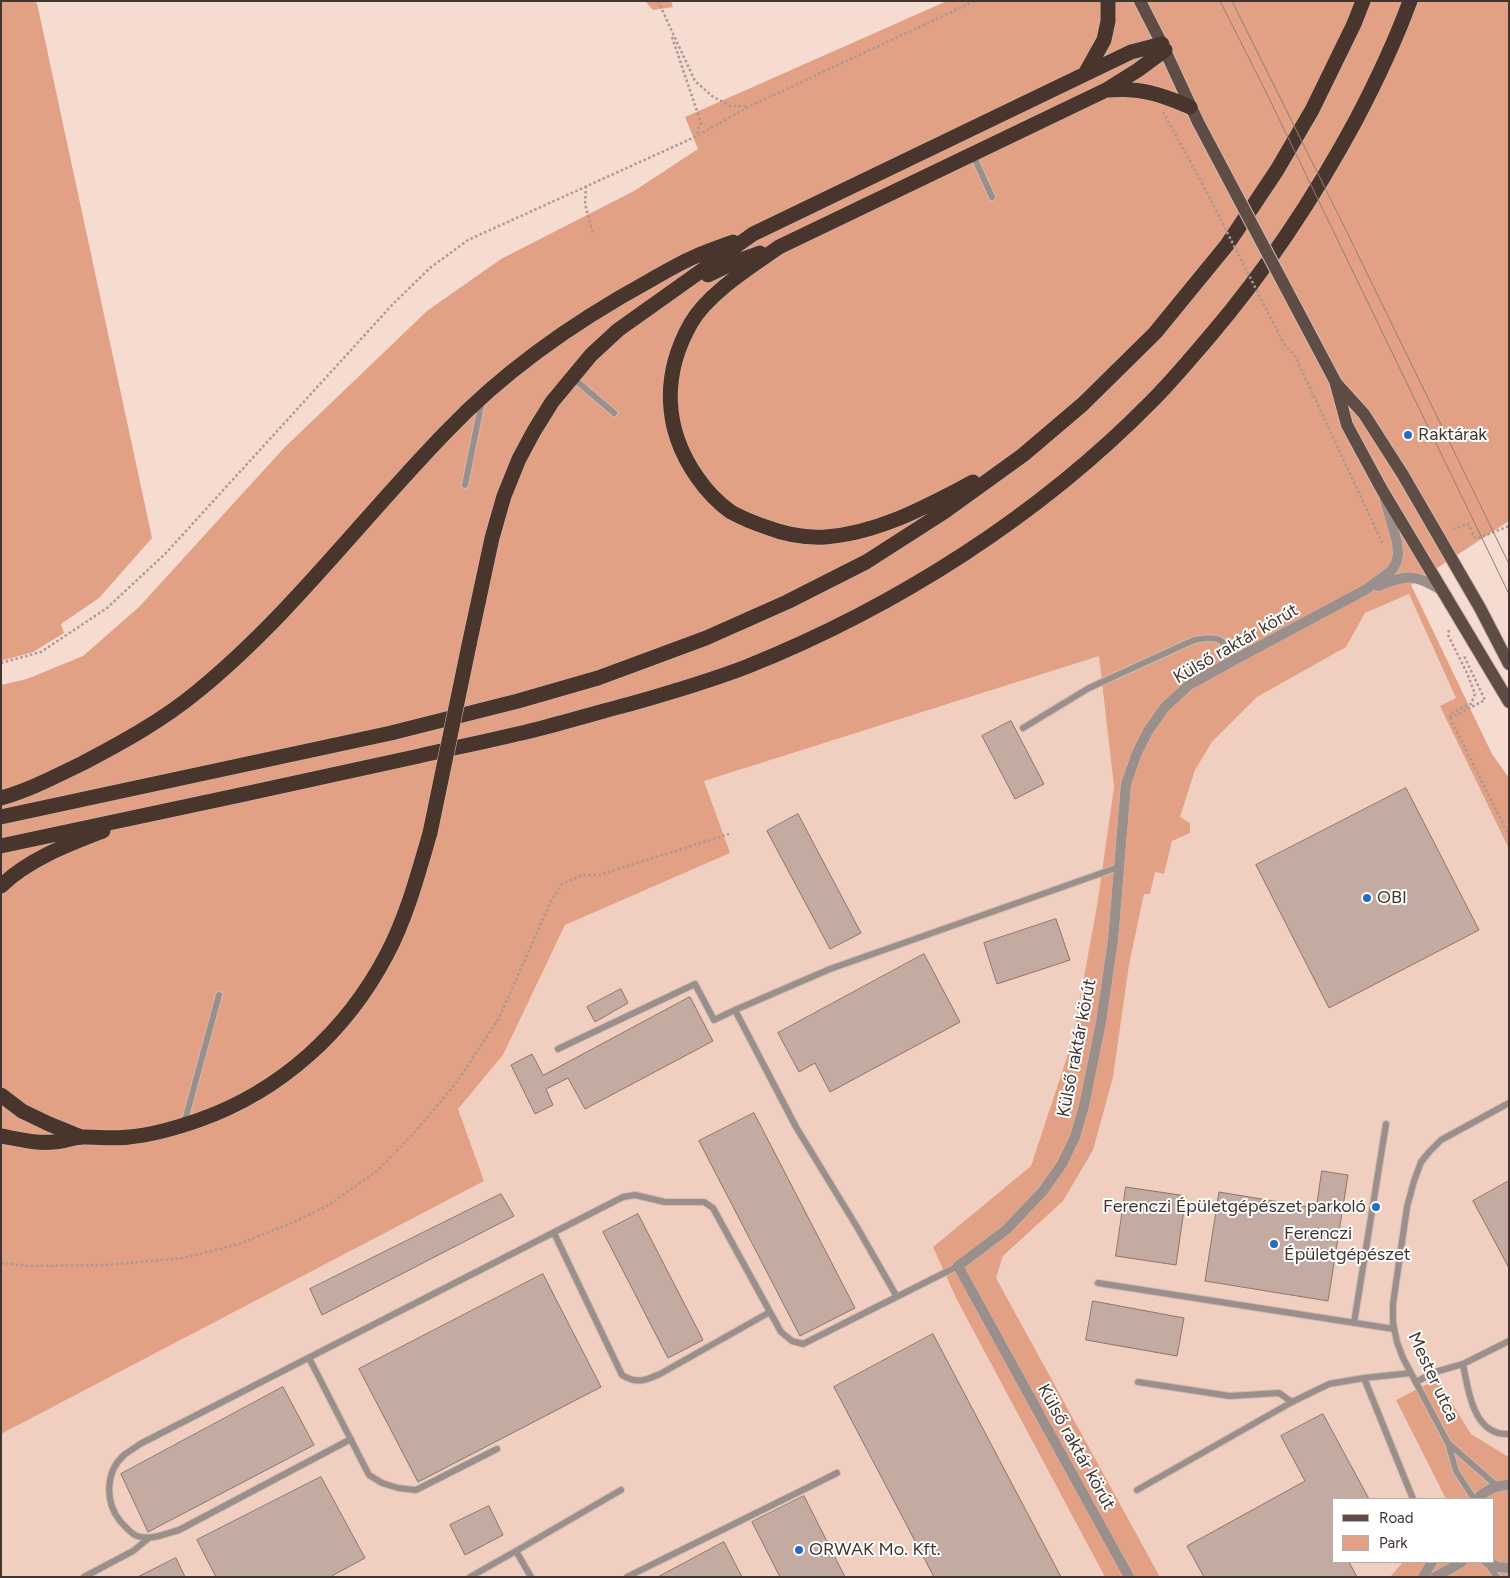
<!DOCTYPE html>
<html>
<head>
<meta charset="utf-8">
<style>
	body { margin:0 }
	#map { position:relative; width:1510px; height:1578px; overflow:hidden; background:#f6dbd1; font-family:Figtree,sans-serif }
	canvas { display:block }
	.frame { position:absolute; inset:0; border:2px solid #403531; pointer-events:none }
	.legend { position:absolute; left:1332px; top:1498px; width:162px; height:65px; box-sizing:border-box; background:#fff; border:1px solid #b3aead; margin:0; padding:6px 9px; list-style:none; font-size:15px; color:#403531 }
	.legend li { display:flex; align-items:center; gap:10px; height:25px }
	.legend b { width:25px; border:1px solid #b3aead }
</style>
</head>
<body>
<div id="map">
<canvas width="1510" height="1578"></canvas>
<div class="frame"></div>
<ul class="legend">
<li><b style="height:6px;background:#5f4d45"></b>Road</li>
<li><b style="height:14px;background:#e2a084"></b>Park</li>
</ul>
</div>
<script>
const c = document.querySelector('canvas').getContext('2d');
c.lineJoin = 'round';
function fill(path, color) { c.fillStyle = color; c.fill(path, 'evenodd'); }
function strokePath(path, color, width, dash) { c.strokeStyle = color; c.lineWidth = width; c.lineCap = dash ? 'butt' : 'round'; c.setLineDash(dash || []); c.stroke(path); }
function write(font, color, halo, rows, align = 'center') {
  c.font = font + ' Figtree,sans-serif'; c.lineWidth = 4; c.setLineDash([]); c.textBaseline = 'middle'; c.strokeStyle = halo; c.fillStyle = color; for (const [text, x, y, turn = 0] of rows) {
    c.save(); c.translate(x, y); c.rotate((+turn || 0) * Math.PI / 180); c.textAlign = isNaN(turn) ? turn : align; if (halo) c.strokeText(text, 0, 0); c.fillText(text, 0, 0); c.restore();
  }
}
fill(new Path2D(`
	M1409 594 1456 698 1441 706 1509 849V1454L1507 1456 1471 1434 1437 1379 1396 1400 1446 1499H1334V1562H1403L1390 1577H1160L996 1278 1003 1256 1063 1201 1113 1077 1129 965 1144 894H1150L1155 872 1164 874 1172 841 1195 770 1212 742 1257 697 1346 647 1365 613Z
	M1099 655 1114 787 1097 906 1072 1042 1031 1166 933 1247 957 1300 1105 1577H1V1434L484 1181 458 1109 503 1055 565 925 729 853 704 781Z`), '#f0cfc1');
fill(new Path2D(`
	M1 1H32L37 3 152 538 99 598 61 624 64 633 33 652 1 661Z
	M645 1H671L673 7 653 10Z
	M947 1H1509V521L1411 585 1492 754 1509 778V849L1440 706 1456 698 1409 594 1365 613 1346 647 1257 697 1212 742 1195 770 1180 817 1190 823V833L1172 841 1164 874 1155 872 1150 894H1144L1129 965 1113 1077 1093 1150 1063 1201 1003 1256 996 1278 1160 1577H1105L957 1300 933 1247 1031 1166 1072 1042 1097 906 1114 787 1099 656 704 781 730 853 565 925 503 1055 458 1109 484 1181 1 1434V685L27 679 83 656 139 607 284 448 427 311 501 259 634 191 698 149 685 117Z
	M1437 1379 1471 1434 1507 1456 1509 1454V1577H1390L1403 1562H1494V1499H1446L1396 1400Z`), '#e2a084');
const building = new Path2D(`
	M1011 721 1044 784 1015 799 982 736Z
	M1406 788 1479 930 1329 1008 1256 865Z
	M798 814 861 933 830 949 767 831Z
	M1056 919 1070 960 997 984 984 943Z
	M924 954 960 1022 830 1092 815 1063 799 1072 778 1033Z
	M621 989 628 1003 595 1022 587 1007Z
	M690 997 713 1041 585 1109 568 1078 546 1089 553 1105 535 1114 511 1065 532 1054 543 1075Z
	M754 1113 855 1308 800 1336 699 1141Z
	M1322 1171 1348 1175 1328 1301 1205 1281 1219 1192 1316 1208Z
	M1509 1181V1268L1473 1201Z
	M1126 1187 1186 1196 1176 1265 1116 1256Z
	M501 1194 514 1216 322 1315 310 1289Z
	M638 1214 703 1340 668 1358 603 1232Z
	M543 1274 601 1387 418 1482 359 1369Z
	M1093 1301 1184 1318 1177 1356 1086 1340Z
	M933 1334 1061 1577H934L834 1387Z
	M283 1387 314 1445 148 1532 121 1474Z
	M1323 1414 1369 1499H1334V1562H1349L1357 1577H1204L1187 1546 1305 1481 1281 1436Z
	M321 1477 365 1558 330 1577H216L197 1540Z
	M804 1496 845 1577H780L752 1522Z
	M489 1506 503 1535 465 1555 450 1525Z
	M724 1542 742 1577H658Z
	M176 1558 185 1577H138Z`);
fill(building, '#c4aba1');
strokePath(building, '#8c756c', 1);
const lane = new Path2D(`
	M973 155 992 197
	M572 377 614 413
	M465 485 482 401
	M1023 728 1089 688 1194 640C1220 635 1221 638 1236 659
	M558 1049 695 984 714 1020 735 1010
	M184 1124 219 995
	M554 1233 622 1375C637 1384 644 1381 660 1374L770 1312
	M1098 1283 1394 1329
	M897 1297 857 1227 796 1127 735 1010 830 969 1119 867
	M1354 1323 1386 1124
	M309 1358 369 1475 382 1483 398 1488 416 1490 497 1449
	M1463 1364C1468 1389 1473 1436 1509 1434
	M1364 1378 1413 1499
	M1138 1382 1230 1396 1279 1393 1292 1402
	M1416 1382 1435 1372 1463 1364 1509 1341
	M351 1439 179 1530C167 1533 150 1541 137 1536 131 1534 125 1526 120 1521 105 1502 105 1472 124 1455 129 1451 135 1448 140 1444L623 1197 635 1195 665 1202H704L713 1208 781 1332 792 1341 803 1344 958 1266
	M1448 1443 1497 1486
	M1137 1490 1292 1402 1329 1384 1364 1378 1411 1373
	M1474 1499 1456 1471 1448 1443 1403 1358 1397 1342 1393 1323V1304L1407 1207 1414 1181 1421 1162 1430 1151 1441 1140 1509 1103
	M1487 1563 1497 1577
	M84 1577 133 1551 149 1538
	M470 1577 516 1551
	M531 1577 516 1551 621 1490
	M627 1577 837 1473`);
const street = new Path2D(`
	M1378 586C1407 575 1414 573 1441 590
	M1477 1499C1486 1490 1496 1485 1509 1485
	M1487 1562 1498 1567 1509 1568
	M1129 1577 958 1266 1006 1230 1043 1191 1062 1164 1075 1137 1084 1106 1101 1022 1113 940 1126 784 1137 753 1148 731 1165 707 1189 685 1236 659 1365 590 1391 571 1396 563 1398 555 1397 542 1385 500
	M1423 1577 1432 1562
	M1435 1577 1462 1562`);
const primary = new Path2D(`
	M1140 1 1162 44 1198 122
	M1335 381 1347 425 1381 488 1509 702
	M1336 383 1364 414 1403 475 1480 608 1509 664`);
const highway = new Path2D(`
	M1085 74 1104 40 1108 21V1
	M1107 90C1115 90 1123 89 1132 90 1152 91 1172 99 1190 107
	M708 275 735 262 760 253
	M973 482C927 506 879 533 825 537 805 538 784 534 766 527 754 523 742 518 731 512 718 503 706 490 697 477 663 428 662 374 691 323 708 293 751 267 779 247L1106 90 1138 70 1165 50
	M469 645 492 538 504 496 519 459 534 431 552 402 591 355 618 330 753 234 1131 52 1162 44
	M1 798C30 790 56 776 83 763 123 742 163 720 198 691 291 615 363 517 447 431 505 370 574 322 649 281 663 273 678 264 694 257 707 251 720 247 733 242
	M1 817 391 733 518 701 598 678 706 638 787 602 866 562 944 512 1023 455 1083 404 1155 333 1227 245 1277 170 1312 110 1354 24 1363 1
	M1 846C140 816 280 787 419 756 458 747 498 739 538 729 569 721 599 712 630 704 669 693 709 681 746 667 896 607 1039 516 1152 401 1172 381 1191 358 1210 336 1267 269 1314 198 1356 120 1376 82 1395 42 1410 1
	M1 886C29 859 67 845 103 831
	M1 1095 22 1111 49 1124 81 1137
	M1 1136C18 1139 36 1144 54 1142 64 1142 73 1137 84 1137 99 1137 114 1139 129 1137 153 1135 176 1128 199 1120 281 1091 347 1031 387 954 407 916 418 874 430 833`);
strokePath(lane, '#d2bab1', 8);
strokePath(street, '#d2bab1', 11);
strokePath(primary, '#d2bab1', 14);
strokePath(highway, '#d2bab1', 16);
strokePath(new Path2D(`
	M658 1 695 81 712 96 730 106H749
	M672 37 701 123 696 135
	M1163 112 1202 183
	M586 186 585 204 593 233
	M1284 344 1295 356 1383 544
	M1453 529 1468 524 1476 539 1509 526
	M1449 630 1448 635 1467 673 1475 694 1471 704 1451 713 1450 718
	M1 663 41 652 107 608 165 554 393 304 430 268 468 240 695 137 750 106 975 1
	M1450 718 1509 836
	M1450 718 1485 700 1464 656
	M1 1263 30 1266 105 1265 183 1258 239 1244 292 1223 329 1205 378 1170 414 1133 457 1082 499 1018 550 903 562 884 582 875H599L729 834`), '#ae9992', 2.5, [2.5, 2.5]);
strokePath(lane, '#9a8f8b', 6);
strokePath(street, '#9a8f8b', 10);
strokePath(primary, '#5f4d45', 12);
strokePath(highway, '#4a352d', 15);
strokePath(new Path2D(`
	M1220 1 1265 90 1509 594
	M1232 1 1341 220 1509 564`), '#927f79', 1);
const primaryBridge = new Path2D(`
	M1198 122 1335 381`);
const highwayBridge = new Path2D(`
	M430 833 469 645`);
strokePath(primaryBridge, '#d2bab1', 14, []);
strokePath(highwayBridge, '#d2bab1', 16, []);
strokePath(new Path2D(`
	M1202 183 1284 344`), '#ae9992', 2.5, [2.5, 2.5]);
strokePath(primaryBridge, '#5f4d45', 12);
strokePath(highwayBridge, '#4a352d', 15);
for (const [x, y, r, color] of [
	[1408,435,5,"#236ebe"],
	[1367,898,5,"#236ebe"],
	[1376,1207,5,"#236ebe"],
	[1274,1244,5,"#236ebe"],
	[799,1550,5,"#236ebe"]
]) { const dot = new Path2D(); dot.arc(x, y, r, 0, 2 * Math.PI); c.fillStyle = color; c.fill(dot); strokePath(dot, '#fff', 2); }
write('18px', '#403531', '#fff', [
	["Raktárak",1418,435],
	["OBI",1377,898],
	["Ferenczi Épületgépészet parkoló",1366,1207,"right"],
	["Ferenczi",1284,1234],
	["Épületgépészet",1284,1255],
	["ORWAK Mo. Kft.",809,1550]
], 'left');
write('18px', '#403531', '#fff', [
	["Külső raktár körút",1236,644,-30],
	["Külső raktár körút",1077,1048,-79],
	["Mester utca",1433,1377,65],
	["Külső raktár körút",1076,1447,61]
]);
</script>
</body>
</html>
